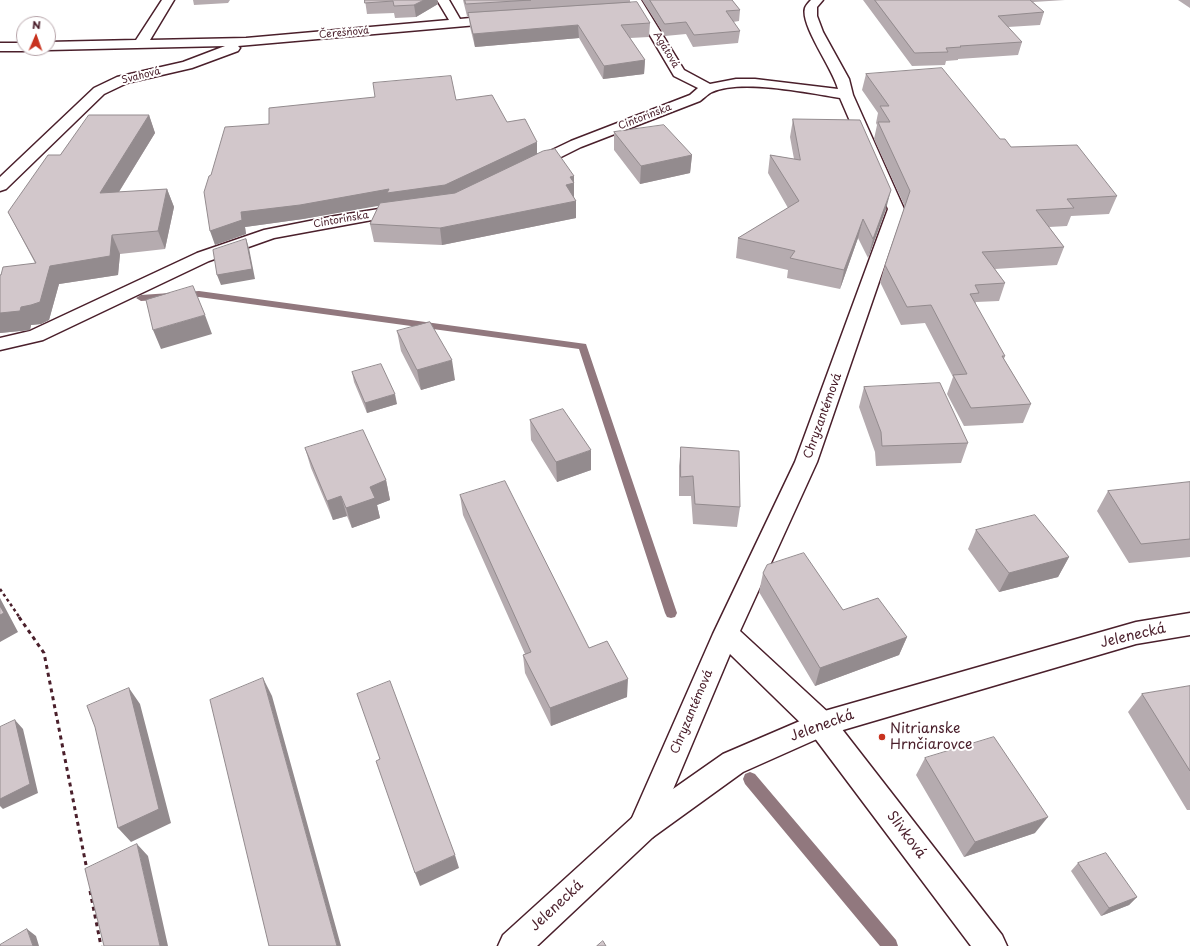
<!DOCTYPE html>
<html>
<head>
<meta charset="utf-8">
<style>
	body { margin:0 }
	#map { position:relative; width:1190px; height:946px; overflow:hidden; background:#fff; font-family:"Playpen Sans",sans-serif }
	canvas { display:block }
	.north { position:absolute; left:16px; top:16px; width:40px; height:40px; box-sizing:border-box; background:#fff; border:1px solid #b7a5aa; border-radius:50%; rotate:2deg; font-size:11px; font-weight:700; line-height:16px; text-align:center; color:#4a1f2b }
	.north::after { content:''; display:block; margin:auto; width:14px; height:18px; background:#c8321e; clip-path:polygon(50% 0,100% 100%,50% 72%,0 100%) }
</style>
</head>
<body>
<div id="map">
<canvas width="1190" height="946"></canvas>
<div class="north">N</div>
</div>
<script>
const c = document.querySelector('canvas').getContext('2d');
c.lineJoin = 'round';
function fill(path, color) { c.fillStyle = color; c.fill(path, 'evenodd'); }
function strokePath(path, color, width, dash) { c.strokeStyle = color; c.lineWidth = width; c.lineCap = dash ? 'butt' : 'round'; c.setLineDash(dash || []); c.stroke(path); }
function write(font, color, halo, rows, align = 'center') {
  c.font = font + ' "Playpen Sans",sans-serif'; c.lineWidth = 4; c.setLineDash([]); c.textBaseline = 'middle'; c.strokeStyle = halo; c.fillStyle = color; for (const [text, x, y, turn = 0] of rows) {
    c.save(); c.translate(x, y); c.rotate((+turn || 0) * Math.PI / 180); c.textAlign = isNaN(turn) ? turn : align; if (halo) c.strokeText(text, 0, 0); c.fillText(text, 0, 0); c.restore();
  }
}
fill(new Path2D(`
	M199 291 586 344 677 613 675 617 671 618 667 617 665 613 579 349 199 297 141 301 136 298 141 295Z
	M750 772 755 774 896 940 898 946H880L745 784 743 779 745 774Z`), '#91787e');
const minor = new Path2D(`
	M162 0H174L150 40 246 38 449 20 437 0H449L460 19 500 15 506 19 500 23 238 46 240 48 238 51 192 68 127 83 104 94 6 189 0 191V177L94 88 117 77 183 62 225 46 48 50 43 48H48V42L136 40Z
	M629 0H641L684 70 710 84 736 79H755L838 89C833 69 800 25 805 8 806 5 809 2 811 0H823L817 7V16L823 32 849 79 853 95 904 209 817 462 740 631 831 715 1002 935 1007 946H971L811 733 730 654 653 837 643 841 633 837 628 827 713 634 795 462 888 209 840 98C808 93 742 79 712 92 708 94 704 98 700 101L581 147 537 169H525L523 166 525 163 571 141 690 95 698 88 674 76Z
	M0 43H24V48H30L24 51H0Z
	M404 205 410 207 412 210 410 213 274 238 209 261 43 340 0 350V338L30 331 197 253 264 230 335 216Z`);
const tertiary = new Path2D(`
	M1190 613V635L1136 644 826 735 743 772 653 837 537 946H498L503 935 633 817 723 754 821 712 1136 622Z`);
strokePath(minor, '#4a1f2b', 3);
strokePath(tertiary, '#4a1f2b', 3);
strokePath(new Path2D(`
	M0 589 20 618`), '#4a1f2b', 2.5, [3, 3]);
strokePath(new Path2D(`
	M19 617 44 653 87 870
	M90 891 101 946`), '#4a1f2b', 3, [4, 4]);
fill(minor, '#fff');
fill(tertiary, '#fff');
fill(new Path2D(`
	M193 0H230L228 3 194 5Z
	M365 0H437L438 4 416 17 395 18 394 13 367 14Z
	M463 0H630V2L650 23 649 37 630 38 645 60 644 74 603 79 579 38 475 47 470 27 469 16H467Z
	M642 0H732L740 10 739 21 733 22 740 31 738 43 693 47 686 34 665 36Z
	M863 0H1065L1033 2 1044 12 1040 25 1008 27 1022 42 1018 55 958 59V60L946 61 945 65 912 66Z
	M1178 0H1190V8Z
	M866 74 1000 139 1011 147 1117 196 1109 214 1071 216 1067 226 1049 227 1064 247 1057 265 995 269 1005 283 999 301 976 302 975 304 1005 356 1004 359 1031 404 1023 423 964 426 947 394 953 377 925 323 901 325 880 282 885 265 905 207 874 139 877 125 876 123 878 113 862 90Z
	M375 97 456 100 507 122 537 153 574 176V199L576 201V218L442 245 374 242 370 224 379 205 303 219 245 227 246 234 215 245 211 175 269 124Z
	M149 115 155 133 119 192 167 189 174 207 165 249 120 254 118 275 59 284 49 320 41 324 31 325 30 330 0 333V275L35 263 8 212 60 155Z
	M793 119 886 209 868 258 858 238 840 289 787 278 788 270 736 258 738 238 788 208 768 173 770 155 794 159 790 137Z
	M614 132 692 155 690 173 640 184 614 150Z
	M397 331 455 380 421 390 401 351Z
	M352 372 397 404 367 413 354 382Z
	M864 387 968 443 961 463 876 466 875 452 859 407Z
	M530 420 591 470 557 482 531 440Z
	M681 447 740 507 737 527 693 524 691 496H679V466Z
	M305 448 386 480 390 500 377 505 380 518 352 528 347 516 333 520 311 468Z
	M1190 482V557L1129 563 1097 511 1108 491Z
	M460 495 589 648 627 697 551 726 525 673 523 655 525 654 463 515Z
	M976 530 1069 557 1058 577 999 592 968 549Z
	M763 573 843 610 907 637 899 655 815 686 759 592Z
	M1190 686V810H1187L1128 712 1142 694Z
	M925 758 1035 833 964 857 916 775Z
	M1078 863 1137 897 1129 905 1101 916 1071 871Z`), '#b5abaf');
fill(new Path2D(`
	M424 0H437L438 4 416 17 414 5Z
	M578 25 579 38 475 47 473 34Z
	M645 60 644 74 603 79 604 66Z
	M149 115 155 133 107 211 100 193Z
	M537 142V156L447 200 389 204 303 219 245 227 246 234 215 245 210 231 241 212Z
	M692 155 690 173 640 184 641 166Z
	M574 176V201L566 185 570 177Z
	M167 189 174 207 165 249 158 231Z
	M891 190 886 209 868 258 873 239Z
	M576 201V218L442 245 440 228Z
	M863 219 858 238 840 289 844 270Z
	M112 235 120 254 118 275 59 284 49 320 41 324 31 325 30 330 0 333V313L21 307 50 266Z
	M246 239 249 248 255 279 221 285 217 275Z
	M205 315 212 334 161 349 153 330Z
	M452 360 455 380 421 390 417 370Z
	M395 394 397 404 367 413 365 403Z
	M591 450V470L557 482 556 462Z
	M386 480 390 500 377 505 380 518 352 528 346 508 370 487Z
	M341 496 347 516 333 520 327 501Z
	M1069 557 1058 577 999 592 1009 573Z
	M0 598 18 632 0 642Z
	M907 637 899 655 815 686 820 668Z
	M263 678 272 696 341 946H337Z
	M628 679 627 697 551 726 550 708Z
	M129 688 140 704 171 823 131 842 118 828Z
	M15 720 23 729 38 793 3 809 0 806V799Z
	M1048 817 1035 833 964 857 975 842Z
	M137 844 148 856 168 946H160Z
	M455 855 459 868 420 886 415 873Z
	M1137 897 1129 905 1101 916 1109 908Z
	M27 929 36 936 39 946H33Z`), '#938b8e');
const building = new Path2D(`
	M365 0H424L414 5 394 6 393 1 365 3Z
	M465 0H531L466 4Z
	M650 0H732L740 10 726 11 740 31 694 35 686 22 665 24Z
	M875 0H1030L1044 12 998 16 1022 42 960 46 961 47 946 48 948 52 915 53Z
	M637 2 650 23 621 25 645 60 604 66 578 25 473 34 468 13Z
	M942 68 1000 139H1005L1011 147 1077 145 1117 196 1067 199 1074 208 1036 210 1064 247 982 252 1005 283 975 285 979 293 970 294 1005 356H1002L1031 404 971 408 953 375 967 374 931 305 907 307 885 265 910 191 878 122H890L880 106H889L866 74Z
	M451 76 456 100 492 95 507 122 525 119 537 142 445 185 387 193 389 189 300 205 241 212 242 220 210 231 204 192 209 176 211 175 225 127 269 124V108L375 97 373 83Z
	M89 115H149L100 193 167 189 158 231 112 235 110 256 50 266 40 302 31 305 21 307 20 311 0 313V275H1L3 267 36 263 8 212 48 155H60Z
	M793 119 860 120 891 190 873 239 863 219 844 270 790 258 795 251 738 238 799 201 770 155 800 160Z
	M664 125 692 155 641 166 614 132Z
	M555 149 574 176 570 177 574 183 566 185 576 201 440 228 370 224 380 203 455 193 543 151Z
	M246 239 252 269 217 275 213 250Z
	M193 286 205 315 153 330 146 300Z
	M430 322 452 360 417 370 397 331Z
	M381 364 395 394 365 403 352 372Z
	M940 383 968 443 882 446 881 432 864 387Z
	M563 409 591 450 556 462 530 420Z
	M363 430 386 480 370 487 375 498 346 508 341 496 327 501 305 448Z
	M681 447 739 451 740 507 695 504 693 476 681 477Z
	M505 481 589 648 607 641 628 679 550 708 523 655 531 652 460 495Z
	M1190 482V539L1141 544 1108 491Z
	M1035 515 1069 557 1009 573 976 530Z
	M804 553 843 610 878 598 907 637 820 668 763 573 767 565Z
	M0 606 4 613 0 615Z
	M263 678 337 946H269L210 700Z
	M390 681 455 855 415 873 376 761 380 759 357 694Z
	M1190 686V771L1142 694Z
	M129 688 159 809 118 828 95 727 87 706Z
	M15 720 30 784 0 799V727Z
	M994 737 1048 817 975 842 925 758Z
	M137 844 160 946H104L85 869Z
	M1106 853 1137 897 1109 908 1078 863Z
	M27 929 33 946H0V945Z
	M603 941 606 946H597Z`);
fill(building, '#d2c7cb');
strokePath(building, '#938b8e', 1);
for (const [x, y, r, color] of [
	[882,737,4,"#c8321e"]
]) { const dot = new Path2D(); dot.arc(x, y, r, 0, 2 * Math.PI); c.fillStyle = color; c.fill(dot); strokePath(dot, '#fff', 1.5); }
write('10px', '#4a1f2b', '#fff', [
	["Čerešňová",344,33,-5],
	["Agátová",666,50,59],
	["Svahová",141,76,-14],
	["Cintorínska",645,117,-21],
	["Cintorínska",341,220,-10]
]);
write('12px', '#4a1f2b', '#fff', [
	["Chryzantémová",823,416,-70],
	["Chryzantémová",692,712,-67]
]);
write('14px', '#4a1f2b', '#fff', [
	["Jelenecká",1133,636,-13],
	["Jelenecká",822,726,-20],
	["Slivková",906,835,53],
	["Jelenecká",557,906,-43]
]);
write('14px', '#4a1f2b', '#fff', [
	["Nitrianske",890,729],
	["Hrnčiarovce",890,745]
], 'left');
</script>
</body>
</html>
